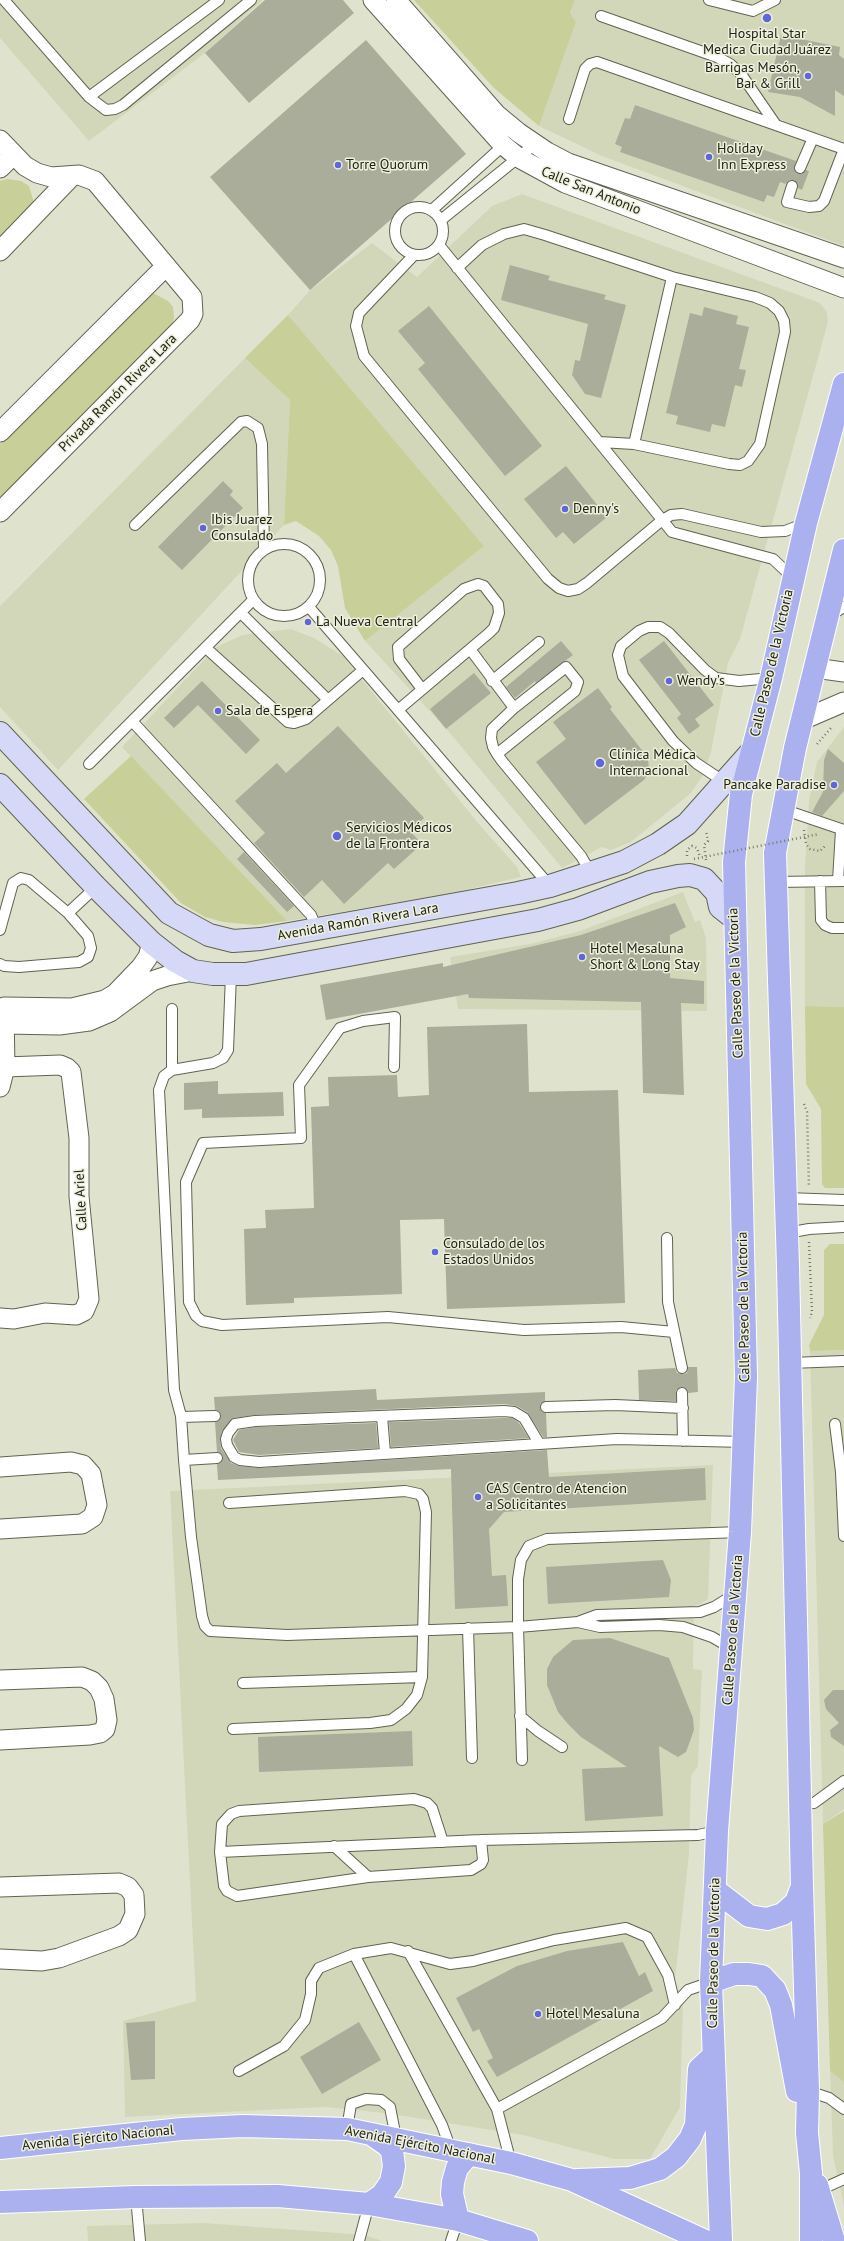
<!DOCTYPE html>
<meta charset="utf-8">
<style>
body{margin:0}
canvas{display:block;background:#dfe3cd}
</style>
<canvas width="844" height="2241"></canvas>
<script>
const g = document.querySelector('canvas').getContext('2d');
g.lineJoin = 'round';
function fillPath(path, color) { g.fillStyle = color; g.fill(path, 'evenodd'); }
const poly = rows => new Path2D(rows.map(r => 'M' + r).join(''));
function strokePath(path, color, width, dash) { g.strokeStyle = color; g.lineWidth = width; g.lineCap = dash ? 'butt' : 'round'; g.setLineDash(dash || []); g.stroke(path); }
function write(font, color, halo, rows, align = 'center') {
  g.font = font + ' "PT Sans",sans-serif'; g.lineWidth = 3; g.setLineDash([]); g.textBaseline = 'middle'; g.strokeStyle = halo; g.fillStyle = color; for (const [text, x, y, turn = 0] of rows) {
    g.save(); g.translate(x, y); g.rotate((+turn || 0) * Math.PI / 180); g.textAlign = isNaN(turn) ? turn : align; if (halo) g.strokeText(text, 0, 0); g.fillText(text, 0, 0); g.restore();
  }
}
const built = poly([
 [0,0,263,0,205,53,89,141,0,38],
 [575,0,844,0,844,246,602,156,539,126,576,22,570,13],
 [522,194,820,303,827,312,828,322,740,639,728,663,711,752,703,775,691,793,631,842,611,850,602,847,562,868,449,732,365,641,484,546,288,315,310,290,372,243,417,277,492,206],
 [245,358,290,400,284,525,58,770,0,707,0,606],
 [291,629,314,638,343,656,478,823,517,867,521,877,448,894,287,921,122,747,215,648,242,635],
 [844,727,844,1007,805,1006,805,868,809,800,817,762],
 [683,892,695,922,700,920,706,938,707,1011,458,1009,450,957,530,944,580,931],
 [844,1350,844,1809,823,1824,810,1351],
 [713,1465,708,1599,701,1604,694,1606,693,1669,702,1670,698,1766,691,1776,689,1854,674,1988,683,2006,680,2107,650,2159,614,2159,523,2135,384,2113,325,2107,125,2117,123,2021,196,2001,170,1491],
 [830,2071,844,2082,844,2206,833,2156],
 [204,2223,365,2235,382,2241,88,2241,87,2226]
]);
const green = poly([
 [414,0,575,0,570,13,576,22,539,126,494,88],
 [7,179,21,181,29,186,34,203,0,238,0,181],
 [153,293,168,301,173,307,174,318,169,332,0,500,0,444,143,297],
 [288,315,484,546,365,641,345,608,338,566,331,550,319,536,296,521,284,525,290,400,245,358],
 [131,756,287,921,255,925,223,922,205,917,181,903,84,799],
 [805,1006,844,1007,844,1188,825,1188,822,1184,821,1109,806,1084],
 [830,1244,844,1244,844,1350,810,1351,809,1345,824,1315,824,1250],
 [844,1811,844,2082,830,2071,823,1824]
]);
const building = poly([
 [265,0,343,0,354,13,249,103,205,53],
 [781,35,840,47,839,55,844,59,844,96,835,90,835,116,800,97,768,92],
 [366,40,466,154,310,290,210,177],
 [635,105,796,161,794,168,797,174,801,174,806,170,809,171,802,190,798,188,798,184,794,180,790,180,786,184,780,182,774,197,767,195,764,202,620,152,622,147,615,144,625,118,630,119],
 [510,265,550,276,548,280,606,295,604,299,626,305,601,398,585,394,572,375,575,360,580,361,588,324,501,300],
 [429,306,542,446,505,476,418,369,425,363,398,331],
 [704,307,738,316,736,324,749,327,739,369,746,370,742,387,735,385,725,427,712,424,710,432,676,424,678,416,666,413,690,313,702,316],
 [566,466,607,517,574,544,563,532,556,538,524,499],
 [223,481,233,491,230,495,243,508,182,570,158,547],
 [561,641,573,655,536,683,535,681,515,698,506,687],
 [664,641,714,705,695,719,700,726,689,734,677,718,681,714,639,660],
 [474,673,491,693,446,729,430,709],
 [202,681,260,740,246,754,198,705,174,728,164,718],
 [598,688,612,707,610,709,648,758,649,771,644,780,585,825,536,762,566,739,553,722],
 [338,726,424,818,410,831,422,844,394,869,388,863,344,904,322,880,304,897,254,843,265,833,235,801,277,763,286,773],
 [828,749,844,763,844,791,822,816,812,812,823,792,824,760],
 [244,852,294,906,287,912,237,859],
 [675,903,686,927,670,935,670,978,704,981,704,1004,681,1003,684,1095,643,1093,641,1002,469,998,468,994,326,1020,320,985,443,963,443,967,581,935],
 [527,1024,529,1092,618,1090,625,1303,447,1309,444,1219,400,1220,402,1294,294,1298,294,1303,246,1305,244,1229,266,1228,265,1210,314,1208,311,1107,329,1106,328,1077,397,1075,398,1097,429,1095,427,1027],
 [218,1081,218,1094,283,1092,284,1116,202,1118,202,1109,184,1110,184,1083],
 [688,1367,697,1367,698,1392,688,1393,685,1388,681,1387,676,1390,676,1401,639,1400,638,1370,675,1368,677,1373,683,1374,687,1373],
 [376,1389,377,1400,545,1392,545,1401,541,1404,540,1408,546,1413,547,1437,543,1437,527,1412,517,1406,504,1404,255,1415,234,1418,222,1431,220,1440,221,1448,231,1463,239,1466,259,1468,547,1450,549,1477,705,1468,706,1500,504,1512,489,1529,492,1576,506,1575,508,1606,455,1609,451,1469,218,1480,217,1464,221,1463,223,1458,222,1454,217,1452,215,1422,220,1419,221,1415,218,1411,215,1410,214,1397],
 [504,1418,512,1418,519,1423,529,1438,391,1447,389,1422],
 [376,1423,378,1448,259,1455,239,1452,233,1440,239,1430,256,1427],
 [663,1560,671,1580,669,1597,548,1604,546,1567],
 [610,1638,669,1658,693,1718,694,1730,686,1752,678,1757,659,1746,663,1816,585,1821,582,1769,627,1767,581,1737,568,1724,558,1712,547,1685,547,1669,553,1657,573,1640],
 [833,1690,844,1690,844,1746,831,1737,830,1730,839,1723,826,1709,824,1700],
 [412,1731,413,1766,259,1772,258,1737],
 [623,1942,639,1976,645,1972,653,1991,497,2077,487,2061,493,2058,479,2029,473,2032,456,1998,517,1966,567,1951],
 [155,2021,155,2079,131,2080,126,2023],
 [359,2022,381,2060,322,2094,300,2057]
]);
const path = poly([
 [817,744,831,728],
 [804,830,806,844,810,849,820,851,826,845],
 [687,856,687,850,692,846,697,848,700,857],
 [706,860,704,845,708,841,706,831],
 [804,1104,807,1112,809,1187],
 [809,1242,812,1312,810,1318]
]);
const lane = poly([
 [4,0,89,97,106,110,115,109,123,105,251,0],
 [709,0,753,11,775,0],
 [601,16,717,57,730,64,741,74,776,125],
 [89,97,219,0],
 [569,119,585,69,590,64,597,62,844,149,824,201,819,206,809,207,787,202,792,186],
 [800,168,813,138],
 '395 231a24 24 0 1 1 48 0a24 24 0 1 1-48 0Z',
 [432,210,506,143],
 [441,220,535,144],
 [439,245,672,532,773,559,792,577],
 [414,255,359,313,356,326,364,356,548,579,559,588,568,591,578,589,587,583,661,521,671,515,682,514,761,532,785,531,806,523],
 [457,268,482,245,504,234,524,229,545,235,672,277,755,297,770,303,779,311,784,321,785,332,760,444,748,461,740,465,729,464,634,444,600,442],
 [634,444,672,277],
 [135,525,241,422,247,421,258,428,262,444,264,550],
 '248 580a36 36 0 1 1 72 0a36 36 0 1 1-72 0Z',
 [309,607,550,886],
 [241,613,328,700],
 [829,616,844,607],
 [206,648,288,722,294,723,306,719,363,670],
 [470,649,514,708],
 [492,681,539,642],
 [398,710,489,633,494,628,499,613,498,604,484,586,478,584,464,589,398,647,399,659,422,689],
 [132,721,311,915,317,929],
 [497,754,575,691,578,682,566,667,514,708,492,729,491,738,493,747,497,754,502,761,581,856,591,873],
 [89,764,253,600],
 [726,783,696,763,673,741,623,676,618,655,621,646,639,631,648,627,660,627,669,633,705,670,716,678,739,681,771,678],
 [782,809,844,830],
 [820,881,821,920,825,925,832,928,844,928],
 [838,881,841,830],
 [776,882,844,881],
 [68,913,96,887],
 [0,930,13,883,21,878,29,880,68,913,88,936,91,948,88,957,79,962,19,967,4,966,0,964],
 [394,1067,395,1017,363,1021,340,1028,299,1085,301,1138,203,1143,186,1182,189,1302,196,1316,202,1321,222,1325,388,1317,524,1330,621,1327,674,1332],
 [172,1070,172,1009],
 [786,1198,844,1200],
 [787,1233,809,1229,844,1227],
 [667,1238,668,1302,682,1368],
 [790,1363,844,1361],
 [682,1393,683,1441],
 [546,1407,615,1405,683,1408],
 [382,1416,385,1453],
 [181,1417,215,1416],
 [835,1424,841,1472,844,1536],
 [539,1443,524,1418,514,1412,504,1411,255,1421,235,1424,228,1433,226,1439,227,1445,234,1457,240,1460,259,1462,617,1439,745,1442],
 [217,1458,184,1460,181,1416,174,1390,159,1090,164,1076,172,1070,213,1063,223,1058,228,1050,231,975],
 [184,1460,191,1537,202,1616,205,1626,210,1631,287,1635,518,1627,578,1622,597,1615,700,1612,714,1607,735,1594],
 [229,1503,405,1491,419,1494,423,1499,426,1512,422,1677,417,1695,406,1709,391,1720,370,1723,233,1729],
 [578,1622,600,1627,659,1625,683,1627,712,1637,731,1648],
 [468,1628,472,1758],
 [243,1683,422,1677],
 [520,1716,538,1731,562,1747],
 [522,1760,518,1627,518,1579,521,1560,529,1546,547,1539,740,1532],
 [801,1804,814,1803,844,1781],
 [443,1842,432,1808,427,1803,414,1799,239,1811,231,1814,222,1824,220,1852,224,1886,227,1891,237,1896,368,1877,471,1870,481,1864,483,1860,481,1840],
 [334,1846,368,1877],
 [220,1852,481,1840,698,1835,717,1831],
 [408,1951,497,2109,662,2018,688,1990,711,1982],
 [239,2071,284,2046,305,2020,311,1994,311,1981,319,1968,354,1954],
 [808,2091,829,2098,844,2109],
 [497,2109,511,2163],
 [347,2129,351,2104,366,2099,381,2100,390,2107,396,2138],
 [451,2150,442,2125,354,1954,391,1948,450,1964,473,1961,554,1940,626,1928,647,1937,668,1975,675,2005],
 [820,2190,844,2179],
 [136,2197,140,2241],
 [359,2241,369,2204],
 [451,2241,458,2220]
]);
const street = poly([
 [373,0,503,145,519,158,565,183,844,288],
 [396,0,496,114,519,133,547,152,568,163,844,258],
 [0,140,25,166,37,173,51,177,79,175,95,181,192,297,193,314,190,320,0,512],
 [0,168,13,155],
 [0,251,72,176],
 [0,432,166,266],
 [815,668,844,672],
 [802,720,844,702],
 [0,1009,4,1007,72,1008,105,1000,115,994,141,967,148,957,152,943],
 [0,1022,5,1024,59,1025,89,1021,110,1012,152,981,167,976,193,971],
 [0,1087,5,1067,4,1011],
 [0,1318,14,1319,45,1313,76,1315,84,1311,89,1299,79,1196,79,1138,71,1072,67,1068,60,1065,5,1067],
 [0,1467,71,1462,83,1465,91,1474,97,1505,93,1517,82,1524,0,1529],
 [0,1680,82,1677,92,1681,99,1688,104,1699,107,1720,105,1729,100,1733,90,1735,0,1740],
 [0,1887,119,1883,128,1887,134,1895,135,1914,128,1930,119,1936,59,1958,42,1961,0,1959]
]);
const secondary = poly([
 [0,733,169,913,209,935,233,941,261,939,518,893,550,886,624,862,658,844,687,824,751,752],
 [0,785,96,887,152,943,175,961,193,971,213,974,246,974,538,920,578,909,650,882,678,876,690,875,704,879,717,893,720,907,734,918]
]);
const primary = poly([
 [715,1890,749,1916,767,1919,783,1914,796,1902,802,1886],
 [711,1982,734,1974,749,1974,762,1976,775,1990,781,2005,797,2091],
 [0,2148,182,2129,243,2126,347,2129,511,2163,572,2180,705,2241],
 [578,2180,630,2178,660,2169,676,2157,690,2139,696,2125,699,2069,713,2056],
 [817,2185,834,2241],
 [0,2202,136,2197,278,2196,369,2204,458,2220,527,2241],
 [369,2204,382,2195,391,2182,394,2166,392,2151,387,2145,371,2134],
 [458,2220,452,2194,453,2182,457,2168,469,2154],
 [721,2241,711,1982,717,1831,740,1532,746,1377,734,862,741,794,771,678,806,523,844,384],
 [811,2241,811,2173,807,2133,808,2091,802,1886,788,1266,775,853,795,748,844,550]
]);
const pathBridge = poly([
 [694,859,819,834]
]);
const markers = [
 [767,18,5,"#6065de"],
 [808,76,4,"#6065de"],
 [709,157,4,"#6065de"],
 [338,165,4,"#6065de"],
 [565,509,4,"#6065de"],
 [203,528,4,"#6065de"],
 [308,622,4,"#6065de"],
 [669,681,4,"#6065de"],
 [218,711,4,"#6065de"],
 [600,763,5,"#6065de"],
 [834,785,4,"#6065de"],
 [337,836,5,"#6065de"],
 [582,957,4,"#6065de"],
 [435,1252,4,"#6065de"],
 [478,1497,4,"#6065de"],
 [538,2014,4,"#6065de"]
];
const poiNames = [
 ["Hospital Star",767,34,"center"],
 ["Medica Ciudad Juárez",767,50,"center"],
 ["Barrigas Mesón,",800,68,"right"],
 ["Bar & Grill",800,84,"right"],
 ["Holiday",717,149],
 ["Inn Express",717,165],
 ["Torre Quorum",346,165],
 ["Denny's",573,509],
 ["Ibis Juarez",211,520],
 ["Consulado",211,536],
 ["La Nueva Central",316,622],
 ["Wendy's",677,681],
 ["Sala de Espera",226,711],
 ["Clínica Médica",609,755],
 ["Internacional",609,771],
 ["Pancake Paradise",826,785,"right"],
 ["Servicios Médicos",346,828],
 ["de la Frontera",346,844],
 ["Hotel Mesaluna",590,949],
 ["Short & Long Stay",590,965],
 ["Consulado de los",443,1244],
 ["Estados Unidos",443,1260],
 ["CAS Centro de Atencion",486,1489],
 ["a Solicitantes",486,1505],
 ["Hotel Mesaluna",546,2014]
];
const streetNames = [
 ["Calle San Antonio",591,191,22],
 ["Privada Ramón Rivera Lara",118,393,-45],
 ["Calle Paseo de la Victoria",772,663,-77],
 ["Avenida Ramón Rivera Lara",358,922,-10],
 ["Calle Paseo de la Victoria",736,983,-92],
 ["Calle Ariel",81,1200,-93],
 ["Calle Paseo de la Victoria",744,1307,-91],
 ["Calle Paseo de la Victoria",733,1630,-86],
 ["Calle Paseo de la Victoria",714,1953,-89],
 ["Avenida Ejército Nacional",98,2138,-6],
 ["Avenida Ejército Nacional",420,2145,11]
];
fillPath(built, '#d3d7ba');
fillPath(green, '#c8cf99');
fillPath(building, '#aaad99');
strokePath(lane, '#616350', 12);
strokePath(street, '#616350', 21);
strokePath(secondary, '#616350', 24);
strokePath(primary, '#fff', 24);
strokePath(path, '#777a6b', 2.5, [1, 3]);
strokePath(lane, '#fff', 10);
strokePath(street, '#fff', 19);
strokePath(secondary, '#d5d8f7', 22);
strokePath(primary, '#abb0ef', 22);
strokePath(pathBridge, '#777a6b', 2.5, [1, 3]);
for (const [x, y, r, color] of markers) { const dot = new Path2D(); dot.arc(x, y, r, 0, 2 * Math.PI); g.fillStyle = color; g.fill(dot); strokePath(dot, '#edf0da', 1.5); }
write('14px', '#20221a', '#edf0da', poiNames, 'left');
write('14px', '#20221a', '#edf0da', streetNames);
</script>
